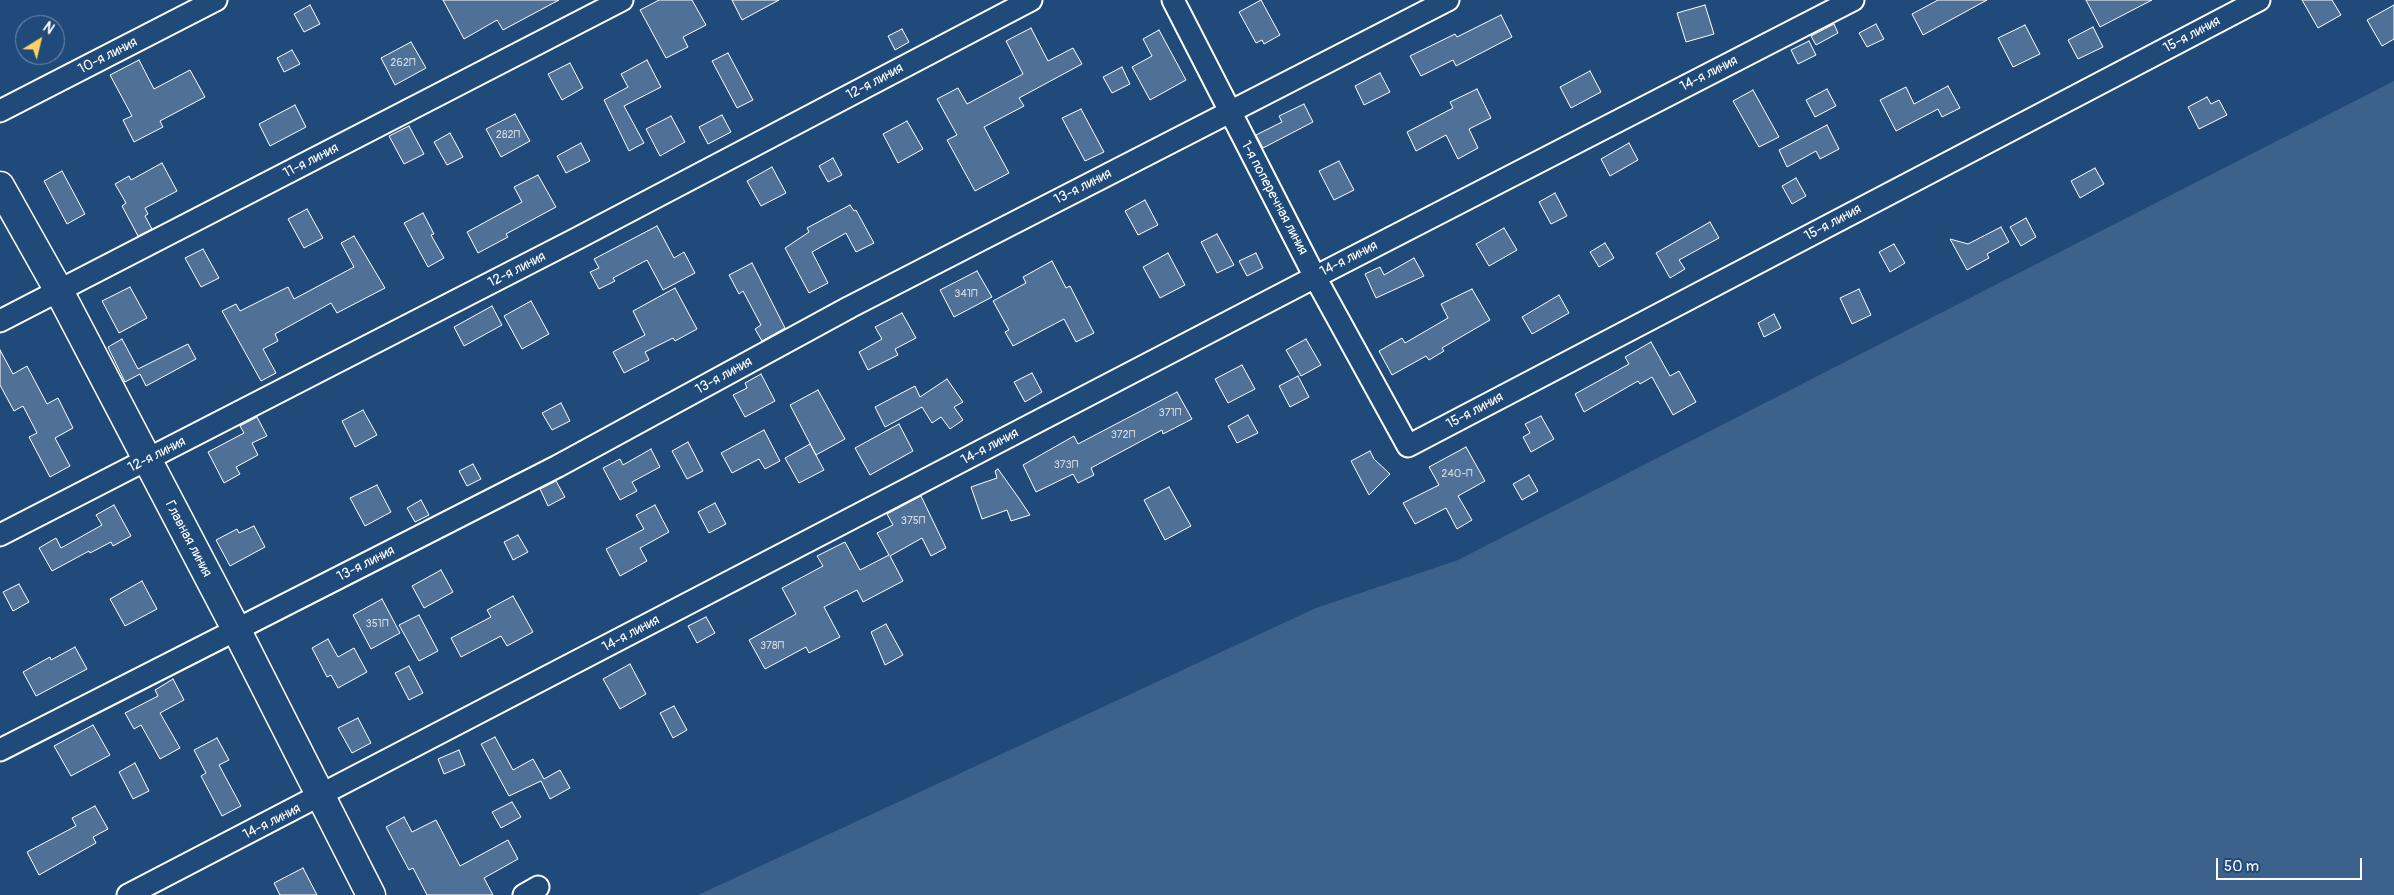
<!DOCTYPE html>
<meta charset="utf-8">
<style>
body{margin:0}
#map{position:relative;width:2394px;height:895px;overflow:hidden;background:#1f4a7a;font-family:Pangolin,sans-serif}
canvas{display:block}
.north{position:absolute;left:15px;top:15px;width:50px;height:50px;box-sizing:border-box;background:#1f4a7a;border:1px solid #7992af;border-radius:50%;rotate:36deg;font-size:14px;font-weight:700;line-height:20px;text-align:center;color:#fff}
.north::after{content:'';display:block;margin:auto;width:18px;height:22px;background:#ffd166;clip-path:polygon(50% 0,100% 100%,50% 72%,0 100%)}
.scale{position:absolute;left:2216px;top:858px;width:146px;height:22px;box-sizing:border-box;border:2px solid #fff;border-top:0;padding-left:6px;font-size:15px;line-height:18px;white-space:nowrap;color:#fff;-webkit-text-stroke:4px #1f4a7a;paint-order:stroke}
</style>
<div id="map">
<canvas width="2394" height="895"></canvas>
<div class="north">N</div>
<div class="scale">50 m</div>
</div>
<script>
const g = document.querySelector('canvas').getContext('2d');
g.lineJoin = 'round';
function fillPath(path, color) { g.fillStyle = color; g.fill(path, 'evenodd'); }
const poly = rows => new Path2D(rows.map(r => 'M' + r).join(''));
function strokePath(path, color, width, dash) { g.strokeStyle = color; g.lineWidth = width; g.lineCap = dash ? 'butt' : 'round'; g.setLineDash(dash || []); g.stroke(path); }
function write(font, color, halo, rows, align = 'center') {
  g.font = font + ' Pangolin,sans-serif'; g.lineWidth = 5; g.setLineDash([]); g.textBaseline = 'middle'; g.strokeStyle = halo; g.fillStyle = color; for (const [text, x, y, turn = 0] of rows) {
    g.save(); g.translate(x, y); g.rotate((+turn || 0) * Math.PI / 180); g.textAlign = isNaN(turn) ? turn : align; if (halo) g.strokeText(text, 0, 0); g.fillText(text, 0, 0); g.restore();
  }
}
const green = poly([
 [2394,81,2394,895,698,895,1316,608,1458,560]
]);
const building = poly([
 [443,0,559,0,503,30,497,20,464,39,443,0],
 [659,0,692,0,706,25,683,37,688,47,666,58,640,10,659,0],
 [732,0,779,0,742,20,732,0],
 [1261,0,1280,35,1264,44,1262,40,1256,43,1239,12,1261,0],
 [1938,0,1987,0,1923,35,1912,14,1938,0],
 [2086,0,2152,0,2100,27,2086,0],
 [2302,0,2332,0,2341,15,2318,28,2302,0],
 [310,5,320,24,304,32,294,14,310,5],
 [1705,5,1714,34,1686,42,1677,13,1705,5],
 [2394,5,2394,39,2382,46,2367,20,2394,5],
 [1501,15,1512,37,1456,66,1453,60,1421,76,1410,56,1455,34,1457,37,1501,15],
 [1834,24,1838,33,1816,45,1811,36,1834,24],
 [1876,24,1884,39,1867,47,1859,33,1876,24],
 [2025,25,2040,54,2013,67,1998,38,2025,25],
 [2093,27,2103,47,2078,59,2068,40,2093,27],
 [1031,28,1048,61,1073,48,1082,64,1019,98,1024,106,984,127,1009,173,975,191,947,140,957,135,937,99,958,88,967,104,1023,74,1006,41,1031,28],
 [902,29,909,42,895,50,888,36,902,29],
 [1159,30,1186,80,1150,100,1132,67,1152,56,1143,39,1159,30],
 [1809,41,1816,55,1798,64,1791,50,1809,41],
 [411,42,426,68,395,85,381,58,411,42],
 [292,50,300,64,284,72,277,58,292,50],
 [728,53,753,100,737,108,712,61,728,53],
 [139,60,154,89,190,70,205,97,160,121,163,127,134,142,123,120,132,116,110,75,139,60],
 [647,60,661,87,624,106,644,143,629,151,604,100,628,87,621,74,647,60],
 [570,63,583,88,562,100,548,74,570,63],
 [1122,67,1130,84,1112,93,1103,77,1122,67],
 [1590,71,1601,92,1571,108,1560,87,1590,71],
 [1380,73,1390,92,1364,105,1355,86,1380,73],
 [1948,86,1960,108,1942,117,1938,109,1896,131,1880,100,1906,87,1914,104,1948,86],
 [1477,89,1491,118,1469,129,1478,148,1458,159,1446,135,1416,151,1407,132,1453,108,1450,102,1477,89],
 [1827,89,1836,106,1815,117,1806,100,1827,89],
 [1753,90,1779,137,1759,147,1733,101,1753,90],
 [2207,97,2211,104,2219,100,2227,115,2199,129,2188,107,2207,97],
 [1304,104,1313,122,1263,148,1256,135,1282,122,1279,116,1304,104],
 [295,105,306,127,270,146,259,124,295,105],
 [1081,109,1104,152,1085,161,1062,118,1081,109],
 [515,114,530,141,501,157,486,129,515,114],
 [722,115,731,132,708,144,699,127,722,115],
 [671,116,685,142,660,156,646,129,671,116],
 [907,121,923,149,898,163,883,134,907,121],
 [1827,125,1839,149,1820,159,1816,151,1787,167,1779,150,1827,125],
 [409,126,424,154,404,164,389,136,409,126],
 [450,133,463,157,447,165,434,142,450,133],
 [581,143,590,161,566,173,557,156,581,143],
 [1629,143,1638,160,1610,176,1601,159,1629,143],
 [833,158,842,175,828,182,819,166,833,158],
 [1339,161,1354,190,1334,200,1319,171,1339,161],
 [162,163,177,191,145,208,148,214,145,216,152,229,138,236,122,206,126,203,115,184,129,176,131,180,162,163],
 [772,167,786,193,761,206,747,181,772,167],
 [2095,168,2104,184,2080,198,2071,181,2095,168],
 [62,171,85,214,67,224,44,181,62,171],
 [538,175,556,207,506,234,508,237,478,253,467,232,522,202,514,187,538,175],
 [1796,178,1806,196,1792,204,1782,186,1796,178],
 [1555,193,1567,216,1551,224,1539,202,1555,193],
 [1145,200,1158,225,1138,235,1125,211,1145,200],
 [850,205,854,211,856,210,874,243,856,252,846,233,812,252,828,283,809,293,785,248,809,232,807,228,850,205],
 [307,209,323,238,304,248,288,219,307,209],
 [423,213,434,234,431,235,444,258,428,267,404,223,423,213],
 [2026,218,2036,237,2021,246,2010,227,2026,218],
 [1710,222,1719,238,1679,260,1685,269,1670,278,1656,253,1710,222],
 [657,226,674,258,684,252,695,273,663,290,647,260,613,278,615,281,599,289,590,272,599,268,594,259,657,226],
 [2001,227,2009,242,1987,254,1989,258,1967,270,1950,239,1968,244,2001,227],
 [1504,228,1517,250,1489,266,1476,244,1504,228],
 [1217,234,1234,265,1217,273,1201,242,1217,234],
 [354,236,385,288,337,313,331,303,275,334,278,341,263,349,276,373,261,381,222,311,236,304,240,311,288,287,294,299,354,267,341,243,354,236],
 [1605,243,1614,258,1599,267,1590,252,1605,243],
 [1894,244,1905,263,1890,272,1879,252,1894,244],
 [203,249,219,278,201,287,185,258,203,249],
 [1168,253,1185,285,1160,298,1143,267,1168,253],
 [1256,253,1263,268,1247,276,1239,261,1256,253],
 [1414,258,1424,276,1376,298,1365,274,1380,267,1384,275,1414,258],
 [1052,261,1066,288,1070,286,1094,333,1076,342,1064,319,1013,346,1005,332,1009,330,993,301,1026,283,1023,277,1052,261],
 [752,263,785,328,762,341,755,329,761,325,743,291,739,294,729,275,752,263],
 [977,271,992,297,954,317,940,290,977,271],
 [130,287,147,318,119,333,102,301,130,287],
 [675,288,697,329,675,341,673,338,645,352,649,360,624,373,613,352,645,335,633,311,675,288],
 [1472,289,1490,320,1442,348,1444,351,1429,360,1426,356,1392,375,1379,351,1402,338,1405,343,1448,318,1441,304,1472,289],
 [1859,289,1871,315,1852,324,1840,298,1859,289],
 [1559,295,1569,313,1532,334,1522,317,1559,295],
 [531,301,549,334,522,349,504,316,531,301],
 [492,306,502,325,464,346,454,327,492,306],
 [902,313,916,338,895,349,898,355,868,370,859,352,882,339,875,327,902,313],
 [1774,314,1781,328,1764,337,1758,323,1774,314],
 [122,339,138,369,188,344,196,359,146,386,140,374,125,382,108,347,122,339],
 [1306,339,1321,365,1301,376,1286,350,1306,339],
 [1651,342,1670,376,1679,371,1696,402,1673,415,1652,377,1640,384,1638,381,1584,412,1575,394,1629,364,1625,357,1651,342],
 [0,350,13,374,27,366,47,404,58,398,73,428,55,438,70,466,50,477,29,437,37,433,23,406,14,411,0,385,0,350],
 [1242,365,1255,389,1228,403,1215,379,1242,365],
 [1032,373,1042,392,1025,402,1014,382,1032,373],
 [761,374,775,401,745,417,733,395,747,388,745,383,761,374],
 [1298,376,1309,397,1290,407,1279,386,1298,376],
 [947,379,963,402,954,407,963,420,950,429,941,417,932,423,922,407,885,427,875,407,915,386,920,397,947,379],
 [818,390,845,439,816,455,790,405,818,390],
 [1177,392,1192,419,1163,434,1162,430,1091,468,1094,475,1078,483,1073,474,1036,492,1023,465,1074,436,1078,444,1177,392],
 [561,403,570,421,552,430,542,413,561,403],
 [363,410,377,435,355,447,342,421,363,410],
 [1248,415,1258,433,1237,443,1228,426,1248,415],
 [1541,416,1554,439,1531,452,1523,437,1530,433,1525,424,1541,416],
 [257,417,267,436,252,443,258,455,236,467,240,474,224,483,208,452,244,433,240,426,257,417],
 [899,424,913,451,870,475,855,448,899,424],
 [764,430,780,461,765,469,759,459,732,473,721,453,764,430],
 [688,442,703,471,687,479,672,451,688,442],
 [810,444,824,470,799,483,785,458,810,444],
 [1466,447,1485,481,1458,496,1472,520,1457,529,1446,508,1415,524,1403,503,1439,485,1429,467,1466,447],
 [651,449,660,467,632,482,637,491,620,500,603,468,620,459,623,465,651,449],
 [1370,451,1374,459,1390,474,1369,495,1351,461,1370,451],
 [473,464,481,479,467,486,459,471,473,464],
 [998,469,1018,497,1030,515,1011,521,1007,510,982,519,971,487,997,478,995,471,998,469],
 [1529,475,1538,491,1522,500,1513,484,1529,475],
 [556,481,565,497,548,506,540,489,556,481],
 [377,485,391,512,365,526,350,498,377,485],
 [1169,487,1191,526,1165,540,1144,500,1169,487],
 [921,496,946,548,931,556,922,538,890,556,903,581,863,602,857,590,824,607,840,637,809,653,806,647,765,669,749,640,796,614,782,588,823,566,817,556,845,542,860,570,889,555,877,533,893,525,887,514,921,496],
 [421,500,429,515,415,522,407,508,421,500],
 [715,503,726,524,709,533,698,512,715,503],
 [114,505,131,536,113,546,111,542,90,553,89,551,52,571,39,548,56,538,61,548,102,525,96,515,114,505],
 [655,505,669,532,640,548,647,561,620,576,606,549,644,529,636,515,655,505],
 [254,526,265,547,230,566,216,540,237,529,239,533,254,526],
 [518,535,528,552,513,560,504,542,518,535],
 [441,570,453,592,424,608,412,586,441,570],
 [142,581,157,609,125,626,110,599,142,581],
 [19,584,29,602,13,611,3,592,19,584],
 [513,596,533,632,507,646,501,636,461,657,451,638,491,617,487,610,513,596],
 [382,599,400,633,371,649,353,615,382,599],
 [419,615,438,651,419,661,399,625,419,615],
 [706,617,715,633,697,643,688,626,706,617],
 [886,624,903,655,885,665,871,632,886,624],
 [328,639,338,657,354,648,367,672,338,688,331,675,327,677,312,648,328,639],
 [75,647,87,669,36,696,23,672,50,657,51,660,75,647],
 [630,664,646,694,620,709,603,679,630,664],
 [409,666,423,693,409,700,395,673,409,666],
 [173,679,184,700,160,713,180,748,160,759,141,725,134,729,125,713,158,696,155,690,173,679],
 [674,706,687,730,673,738,660,713,674,706],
 [358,718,371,743,352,753,338,728,358,718],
 [93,725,110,755,71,776,54,746,93,725],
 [495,737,513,770,533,759,544,779,560,770,570,788,550,799,541,781,509,796,481,744,495,737],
 [217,738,229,760,219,765,241,806,222,816,201,776,206,773,194,750,217,738],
 [459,750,465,765,444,774,438,759,459,750],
 [135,763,149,791,133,799,119,772,135,763],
 [512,802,521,817,501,828,492,812,512,802],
 [95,806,108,829,93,837,96,843,39,875,27,852,76,826,72,818,95,806],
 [404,817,412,832,436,820,460,866,508,840,518,859,484,878,493,895,427,895,413,868,409,870,386,827,404,817],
 [303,868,317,895,280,895,274,883,303,868]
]);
const street = poly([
 [1173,0,1315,277,1408,446,2259,0],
 [0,111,216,0],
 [0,321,622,0],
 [0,535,578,238,1031,0],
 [0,750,558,466,850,307,1448,0],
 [128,895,1315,277,1853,0],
 [524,895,538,887]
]);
const secondary = poly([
 [0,186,59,291,236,629,371,895]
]);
const numberNames = [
 ["262П",403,63],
 ["282П",508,135],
 ["341П",966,294],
 ["371П",1170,413],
 ["372П",1123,435],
 ["373П",1066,465],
 ["240-П",1457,474],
 ["375П",913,521],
 ["351П",377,624],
 ["378П",772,646]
];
const streetNames = [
 ["15-я линия",2192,35,-28],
 ["10-я линия",108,56,-27],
 ["14-я линия",1709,74,-27],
 ["12-я линия",875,82,-28],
 ["11-я линия",311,161,-27],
 ["13-я линия",1083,187,-27],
 ["1-я поперечная линия",1274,198,62],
 ["15-я линия",1833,223,-28],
 ["14-я линия",1349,259,-27],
 ["12-я линия",517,270,-27],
 ["13-я линия",724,376,-29],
 ["15-я линия",1475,411,-28],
 ["14-я линия",990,447,-28],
 ["12-я линия",157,455,-27],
 ["Главная линия",188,539,62],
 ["13-я линия",366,564,-27],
 ["14-я линия",631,634,-28],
 ["14-я линия",272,822,-27]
];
fillPath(green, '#3c618b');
fillPath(building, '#507197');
strokePath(building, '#fff', 1);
strokePath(street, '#fff', 25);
strokePath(secondary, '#fff', 31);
strokePath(street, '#1f4a7a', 21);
strokePath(secondary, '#1f4a7a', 28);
write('11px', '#d3dce5', null, numberNames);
write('14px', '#fff', '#1f4a7a', streetNames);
</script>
